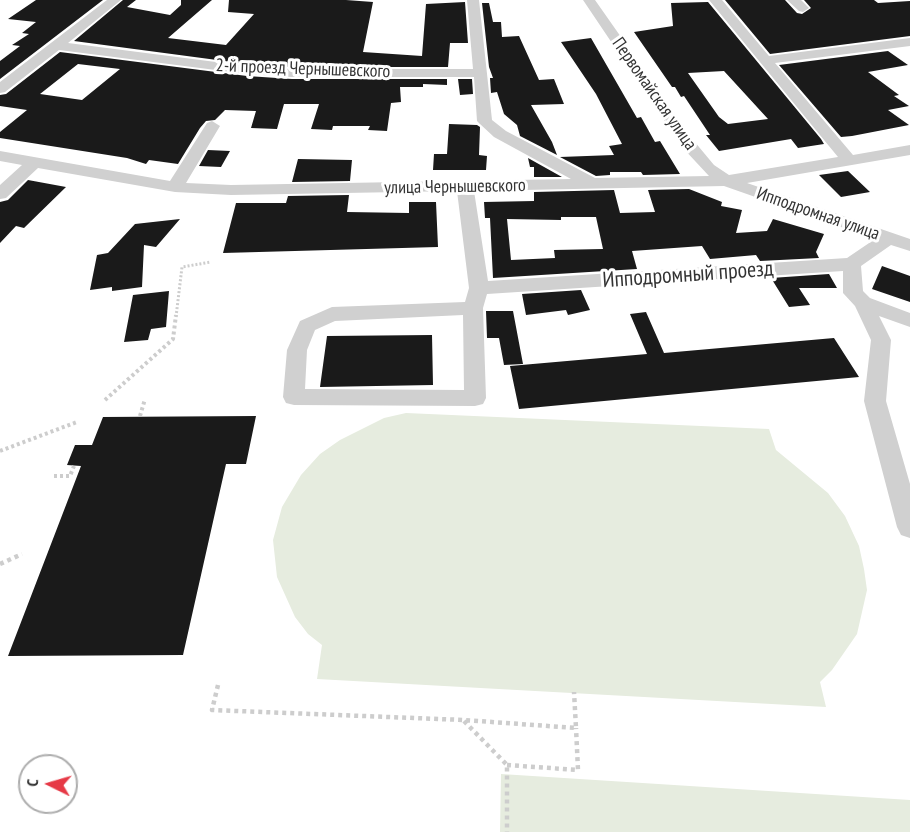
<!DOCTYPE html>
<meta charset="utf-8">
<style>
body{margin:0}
#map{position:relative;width:910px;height:832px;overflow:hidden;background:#fff;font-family:"PT Sans Narrow",sans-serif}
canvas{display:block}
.north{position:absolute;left:18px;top:754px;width:60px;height:60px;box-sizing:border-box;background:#fff;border:2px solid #adadad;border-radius:50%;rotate:275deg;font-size:16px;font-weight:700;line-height:24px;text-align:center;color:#333}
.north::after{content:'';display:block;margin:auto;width:21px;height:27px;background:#e63946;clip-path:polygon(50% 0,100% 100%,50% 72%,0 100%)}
</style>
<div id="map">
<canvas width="910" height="832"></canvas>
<div class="north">С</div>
</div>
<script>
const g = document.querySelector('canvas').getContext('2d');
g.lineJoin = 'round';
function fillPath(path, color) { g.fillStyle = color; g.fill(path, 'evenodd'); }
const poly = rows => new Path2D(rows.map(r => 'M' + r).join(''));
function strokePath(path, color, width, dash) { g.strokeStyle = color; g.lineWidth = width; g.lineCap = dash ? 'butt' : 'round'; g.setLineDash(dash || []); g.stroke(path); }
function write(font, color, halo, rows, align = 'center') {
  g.font = font + ' "PT Sans Narrow",sans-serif'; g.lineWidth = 6; g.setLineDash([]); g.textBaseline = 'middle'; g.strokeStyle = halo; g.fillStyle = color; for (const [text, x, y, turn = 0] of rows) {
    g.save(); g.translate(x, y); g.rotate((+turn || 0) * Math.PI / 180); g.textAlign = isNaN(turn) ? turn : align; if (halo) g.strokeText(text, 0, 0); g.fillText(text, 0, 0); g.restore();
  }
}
const green = poly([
 [406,413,769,429,776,450,828,493,845,516,859,546,864,569,867,590,857,634,832,670,820,682,826,707,317,679,322,645,308,634,295,617,277,577,273,540,282,507,301,475,320,454,340,440,384,418],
 [501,774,910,800,910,832,500,832]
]);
const building = poly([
 [36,0,103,0,0,79,0,61,20,46,12,45,29,34,22,33,36,22,8,19],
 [123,0,136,0,127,7,170,15,181,5,181,0,212,0,168,38,226,45,254,14,228,12,229,0,346,0,373,2,363,52,422,56,426,4,465,2,468,43,450,43,448,67,292,67,247,64,74,41],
 [725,0,785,0,797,13,802,14,811,8,804,0,874,0,878,3,910,1,910,36,770,54],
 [708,2,821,139,824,144,798,148,791,139,719,151,706,135,710,135,684,96,681,97,675,87,672,87,634,32,673,26,671,3],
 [724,71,768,119,728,124,719,117,688,73],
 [482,3,489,3,493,22,501,22,502,37,519,36,539,80,554,79,564,104,531,105,552,142,557,155,520,136,517,125,504,114,497,92,491,93,490,78,493,78,489,67],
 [591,38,637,118,641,117,655,142,660,141,680,174,643,175,641,172,610,172,610,175,596,176,560,157,614,155,609,146,622,144,596,94,561,42],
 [888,51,908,65,868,72,899,95,894,96,909,106,888,110,909,125,852,136,841,137,779,65],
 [60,52,247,76,292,79,447,79,447,85,423,84,423,87,400,87,401,102,391,103,387,131,368,130,370,126,333,126,332,130,311,129,319,104,284,104,277,129,251,128,256,111,225,110,215,120,206,121,200,128,178,164,149,160,146,164,127,158,0,138,0,132,27,110,0,106,0,95,6,94],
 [78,64,120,69,82,100,40,94],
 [458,79,472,79,473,94,460,95],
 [449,124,477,125,480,127,479,155,487,156,486,170,433,170,434,154,447,154],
 [208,150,230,151,221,167,199,166],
 [528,158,562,177,534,177,534,167,530,167],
 [298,159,352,160,350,181,292,182],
 [848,171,870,192,841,197,819,175],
 [28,180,66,187,24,228,16,226,0,243,0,202,8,200],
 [689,189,722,202,721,206,742,210,736,233,767,231,773,219,824,234,816,252,819,258,760,261,756,255,710,259,702,246,632,251,637,269,493,278,490,218,485,218,484,202,534,201,534,192,614,190,620,213,655,212,648,190],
 [561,217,596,217,603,249,554,250,555,258,511,260,507,219,561,220],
 [349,195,347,212,409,213,409,202,436,202,438,247,223,253,236,203,286,203,288,196],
 [180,219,156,247,144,245,142,287,112,291,112,287,90,290,97,255,108,253,135,224],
 [882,266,910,276,910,302,872,289],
 [829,274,837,288,799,288,810,305,789,307,771,278],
 [581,290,590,310,568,315,566,310,526,315,522,294],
 [169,291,166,327,151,329,148,340,124,342,133,295],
 [486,311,513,311,523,364,504,365,499,338,487,338],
 [646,312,664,353,834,338,859,377,519,409,510,366,647,354,630,314],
 [432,335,433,385,320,387,327,336],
 [256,416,246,464,226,464,183,655,8,656,81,466,67,465,75,445,92,445,103,417]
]);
const pathFar2 = poly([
 [176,317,182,267,211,262]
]);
const pathFar1 = poly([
 [105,400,173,339,176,315],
 [140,416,145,399],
 [0,451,77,422],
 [54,476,70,476,74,466]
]);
const path = poly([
 [0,564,22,554],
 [218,685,212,710,464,720,576,728,574,692],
 [464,721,507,765,507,832],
 [507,765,578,770,576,728]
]);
const minor = poly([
 [107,0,121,0,68,43,247,66,292,69,473,69,467,0,479,0,492,120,506,131,595,178,709,176,682,147,583,0,595,0,694,141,714,165,729,175,838,157,709,0,722,0,769,56,910,38,910,46,775,63,853,155,910,145,910,155,747,183,910,239,910,251,891,245,861,266,863,291,870,298,910,313,910,327,879,316,891,340,886,401,910,484,910,538,901,535,897,527,864,401,871,340,855,306,843,293,843,271,487,294,483,308,486,398,483,404,475,406,294,405,286,403,283,397,287,350,300,321,332,307,465,302,469,288,457,191,231,195,175,192,38,168,6,198,0,199,0,185,22,165,0,161,0,151,170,181,207,123,212,121,220,126,186,183,231,185,571,179,494,137,480,124,477,121,474,77,292,77,247,74,59,50,5,92,0,93,0,82,107,0],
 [724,186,875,239,847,258,488,281,474,191,724,186],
 [463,315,464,390,305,389,307,350,315,330,335,321,463,315],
 [787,0,801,0,809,8,803,12,799,11,787,0]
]);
const farStreetnames = [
 ["2-й проезд Чернышевского",303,69,2],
 ["Первомайская улица",654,94,55],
 ["улица Чернышевского",455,187,-1],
 ["Ипподромная улица",818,214,19]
];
const streetNames = [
 ["Ипподромный проезд",688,275,-4]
];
fillPath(green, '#e6ecdf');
fillPath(building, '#1a1a1a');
strokePath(pathFar2, '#cdcdcd', 3, [2, 2]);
strokePath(pathFar1, '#cdcdcd', 4, [3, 3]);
strokePath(path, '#cdcdcd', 4.5, [4, 4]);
fillPath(minor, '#d0d0d0');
write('18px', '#333', '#fff', farStreetnames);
write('22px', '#333', '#fff', streetNames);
</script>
